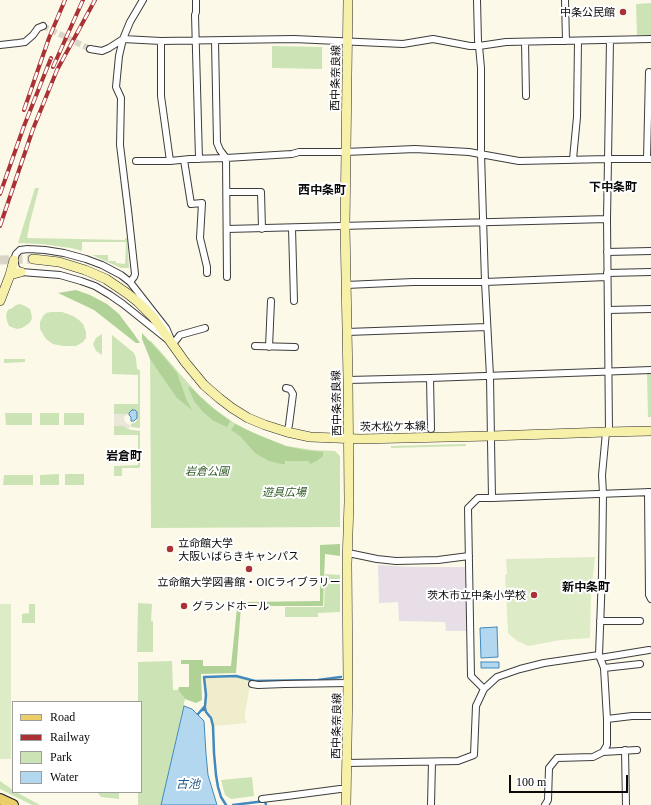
<!DOCTYPE html>
<meta charset="utf-8">
<style>
body{margin:0}
#map{position:relative;width:651px;height:805px;overflow:hidden;background:#fdf9e8;font-family:Georgia,serif}
canvas{display:block}
.legend{position:absolute;left:12px;top:701px;width:130px;height:92px;box-sizing:border-box;background:#fff;border:1px solid #9d9d9d;margin:0;padding:5px 7px;list-style:none;font-size:12px;color:#0a0a0a}
.legend li{display:flex;align-items:center;gap:8px;height:20px}
.legend b{width:20px;border:1px solid #9d9d9d}
.scale{position:absolute;left:509px;top:775px;width:119px;height:18px;box-sizing:border-box;border:2px solid #0a0a0a;border-top:0;padding-left:5px;font-size:12px;line-height:14px;white-space:nowrap;color:#0a0a0a;-webkit-text-stroke:3px #fff;paint-order:stroke}
</style>
<div id="map">
<canvas width="651" height="805"></canvas>
<ul class="legend">
<li><b style="height:5px;background:#ebce6a"></b>Road</li>
<li><b style="height:5px;background:#aa3134"></b>Railway</li>
<li><b style="height:11px;background:#cce3b6"></b>Park</li>
<li><b style="height:11px;background:#b2d7ef"></b>Water</li>
</ul>
<div class="scale">100 m</div>
</div>
<script>
const g = document.querySelector('canvas').getContext('2d');
g.lineJoin = 'round';
function fillPath(path, color) { g.fillStyle = color; g.fill(path, 'evenodd'); }
const poly = rows => new Path2D(rows.map(r => 'M' + r).join(''));
function strokePath(path, color, width, dash) { g.strokeStyle = color; g.lineWidth = width; g.lineCap = dash ? 'butt' : 'round'; g.setLineDash(dash || []); g.stroke(path); }
function write(font, color, halo, rows, align = 'center') {
  g.font = font + ' Georgia,"Noto Sans JP",serif'; g.lineWidth = 4; g.setLineDash([]); g.textBaseline = 'middle'; g.strokeStyle = halo; g.fillStyle = color; for (const [text, x, y, turn = 0] of rows) {
    g.save(); g.translate(x, y); g.rotate((+turn || 0) * Math.PI / 180); g.textAlign = isNaN(turn) ? turn : align; if (halo) g.strokeText(text, 0, 0); g.fillText(text, 0, 0); g.restore();
  }
}
const industrial = poly([
 [378,565,411,567,465,567,467,631,446,631,445,622,399,621,398,602,379,603]
]);
const farmland = poly([
 [235,677,251,681,245,712,245,719,247,723,213,726,212,718,206,709,206,695,205,678]
]);
const green = poly([
 [651,3,651,35,637,35,636,4],
 [272,46,322,47,322,69,272,68],
 [35,188,39,188,30,222,27,238,125,240,125,238,127,238,129,268,121,268,92,255,108,255,108,261,116,261,116,263,125,264,126,242,82,242,82,251,71,248,41,244,18,243],
 [20,304,25,306,30,309,31,312,32,318,31,321,28,324,22,328,17,329,14,328,9,326,7,321,6,316,7,312,9,309,11,309,16,305],
 [51,312,62,312,65,313,73,316,79,320,83,324,86,332,86,338,83,342,76,346,63,346,53,344,46,339,40,329,40,322,43,316,46,313],
 [102,334,102,355,96,351,93,344,96,338],
 [112,335,134,353,136,358,137,369,140,370,140,428,131,427,131,424,136,422,137,418,131,411,128,414,114,414,114,404,138,404,138,375,112,374],
 [150,340,161,352,180,374,200,396,216,410,233,422,247,430,286,446,313,450,335,451,340,456,340,527,151,528],
 [4,359,25,359,25,362,4,363],
 [647,373,651,373,651,417,648,417],
 [5,413,32,413,32,425,6,425],
 [40,413,59,413,59,425,40,425],
 [64,413,84,413,84,425,64,425],
 [114,426,124,426,128,429,132,430,140,431,140,467,139,468,122,468,122,476,114,476,114,466,138,465,138,435,114,435],
 [466,444,466,446,391,448,391,446],
 [59,474,59,485,40,485,40,475],
 [65,474,84,474,84,485,65,485],
 [4,475,33,475,33,485,3,485],
 [325,574,340,575,340,612,318,613,318,617,285,617,285,607,324,607],
 [138,603,152,604,151,621,153,621,153,652,137,652],
 [29,604,35,604,35,623,22,623,22,614,29,613],
 [172,661,173,690,178,690,185,699,161,805,138,805,138,792,141,792,141,702,138,702,138,662],
 [252,777,254,796,231,799,225,795,221,780],
 [0,781,13,790,13,792,16,792,40,805,32,805,0,789],
 [97,792,119,792,119,799,101,797]
]);
const forest = poly([
 [76,290,90,295,107,304,119,314,134,334,140,343,136,343,94,310,58,293],
 [142,333,164,357,177,373,187,401,192,410,177,398,150,359,142,339],
 [188,387,190,387,210,406,230,421,227,427,214,421,203,412,194,401],
 [235,424,260,436,286,446,304,450,323,452,323,456,317,461,310,464,309,461,285,461,285,464,281,464,269,461,255,453,240,436,231,430],
 [340,544,340,556,325,554,323,606,241,606,236,673,201,674,202,700,196,703,185,699,178,690,179,687,189,687,189,664,181,664,181,660,203,660,203,666,231,666,237,608,239,604,245,602,320,601,320,545]
]);
const pitch = poly([
 [595,557,591,594,590,638,561,640,528,646,517,641,508,633,505,575,507,574,506,559],
 [0,604,11,604,11,759,0,759]
]);
const plaza = poly([
 [114,414,128,414,125,416,124,418,125,422,131,426,128,429,124,426,114,426]
]);
const water = poly([
 [132,410,135,410,137,412,137,418,134,421,131,421,131,417,129,415,129,413,132,410],
 [497,627,498,657,481,658,480,628,497,627],
 [481,662,499,662,499,668,481,668,481,662],
 [184,706,192,709,204,721,206,754,208,775,217,805,161,805,184,706]
]);
const stream = poly([
 [203,710,205,708,206,712,211,718,213,726,214,753,216,775,218,787,221,797,226,805],
 [198,714,205,706,206,695,204,677,236,676,255,681,318,680,341,677],
 [233,805,265,801,266,805]
]);
const streetTunnel = poly([
 [43,26,90,49]
]);
const secondaryTunnel = poly([
 [0,260,33,259]
]);
const street = poly([
 [196,0,196,12,195,15,199,159],
 [477,0,478,41,479,46,481,68,481,154,485,282,490,376,491,441,492,498,478,498,468,508,471,676,484,689],
 [565,0,566,41],
 [161,41,161,96,170,161],
 [215,41,217,143,220,150,226,158,292,154,299,152,345,152,415,149,469,152,519,161,608,159,651,159],
 [525,42,526,96],
 [0,45,18,43,25,42,33,35,38,28,43,26],
 [90,49,102,51,109,48,123,39,161,41,294,39,403,44,433,39,470,46,479,46,506,42,651,39],
 [573,159,577,117,578,41],
 [647,159,649,72],
 [184,160,191,204,202,203,200,238,207,267,207,273],
 [136,161,170,161,190,159,226,158,227,277],
 [227,192,261,192,262,229],
 [292,228,294,301],
 [227,229,607,219],
 [28,249,45,250,64,253,86,259,102,265,121,275,130,282,166,328,173,344,123,304,110,295,95,286,81,281,60,275,21,272,16,268,14,260,16,254,20,250,28,249],
 [607,252,651,251],
 [607,273,651,272],
 [130,282,134,277,135,274,128,210,120,145,121,98,116,87,119,56,123,39,130,22,143,0],
 [346,285,413,282,485,282,607,277],
 [608,310,651,309],
 [347,332,487,327],
 [173,344,180,335,205,328],
 [255,346,295,347],
 [269,347,271,301],
 [430,378,431,429],
 [348,380,430,378,651,370],
 [286,388,290,389,293,394,289,425,287,432],
 [609,432,607,219,610,40],
 [648,492,649,595,651,599],
 [492,498,651,492],
 [348,553,353,554,377,559,396,561,438,560,469,556],
 [600,621,640,621],
 [600,658,649,650],
 [604,668,640,664],
 [252,684,258,685,285,684,348,683],
 [607,719,632,716,651,716],
 [625,750,626,805],
 [603,752,637,750],
 [347,763,458,761,474,755,476,706,484,689,497,677,520,669,544,663,599,655,602,574,603,494,602,475,606,432],
 [262,799,287,796,340,789,346,789],
 [431,805,432,762],
 [545,805,548,800,549,768,557,758,593,757,603,752,607,745,607,719,604,668,599,655]
]);
const secondary = poly([
 [33,259,59,262,85,270,106,279,128,294,138,302,153,317,185,362,204,385,219,398,232,408,248,418,265,425,287,432,310,437,360,439,491,436,606,432,651,431],
 [10,275,21,272],
 [0,301,10,275,14,260],
 [346,805,348,683,347,564,349,502,348,380,345,226,348,0]
]);
const primary = poly([
 [0,799,13,805]
]);
const rail = poly([
 [53,67,83,0],
 [24,110,49,38,65,0],
 [0,194,24,126,51,58],
 [0,226,33,129,57,70,95,0]
]);
const markers = [
 [623,12,4,"#aa3134"],
 [170,549,4,"#aa3134"],
 [249,569,4,"#aa3134"],
 [534,595,4,"#aa3134"],
 [184,606,4,"#aa3134"]
];
const poiNames = [
 ["中条公民館",615,12],
 ["立命館大学",178,543,"left"],
 ["大阪いばらきキャンパス",178,556,"left"],
 ["立命館大学図書館・OICライブラリー",249,582,"center"],
 ["茨木市立中条小学校",526,595],
 ["グランドホール",192,606,"left"]
];
const streetNames = [
 ["西中条奈良線",335,78,-89],
 ["西中条奈良線",336,403,-91],
 ["茨木松ケ本線",393,426,-1],
 ["西中条奈良線",336,726,-89]
];
const parkNames = [
 ["岩倉公園",207,471],
 ["遊具広場",284,492]
];
const neighbourhoodNames = [
 ["下中条町",613,186],
 ["西中条町",322,189],
 ["岩倉町",124,455],
 ["新中条町",586,586]
];
const waterNames = [
 ["古池",188,783]
];
fillPath(industrial, '#e7dee8');
fillPath(farmland, '#f0edcc');
fillPath(green, '#cce3b6');
fillPath(forest, '#b0d297');
fillPath(pitch, '#deebc7');
fillPath(plaza, '#eae6da');
fillPath(water, '#b2d7ef');
strokePath(water, '#4189be', 1);
strokePath(stream, '#4189be', 2.5);
strokePath(streetTunnel, '#d9d5c7', 6, [6, 3]);
strokePath(secondaryTunnel, '#d9d5c7', 9, [9, 4.5]);
strokePath(street, '#3d3d3d', 8);
strokePath(secondary, '#2c2c2c', 10);
strokePath(primary, '#1b1b1b', 12);
strokePath(street, '#fff', 6);
strokePath(secondary, '#f7f0a9', 9);
strokePath(primary, '#ebce6a', 10);
strokePath(rail, '#aa3134', 4);
strokePath(rail, '#fff', 2.5, [8]);
for (const [x, y, r, color] of markers) { const dot = new Path2D(); dot.arc(x, y, r, 0, 2 * Math.PI); g.fillStyle = color; g.fill(dot); strokePath(dot, '#fff', 1.5); }
write('11px', '#0a0a0a', '#fff', poiNames, 'right');
write('11px', '#0a0a0a', '#fff', streetNames);
write('italic 11px', '#2c5922', '#fff', parkNames);
write('bold 12px', '#0a0a0a', '#fff', neighbourhoodNames);
write('italic 12px', '#215b8d', '#fff', waterNames);
</script>
